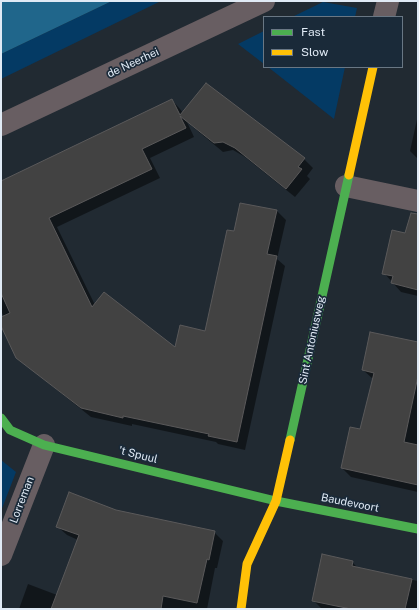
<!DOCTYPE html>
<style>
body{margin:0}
#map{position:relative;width:419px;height:610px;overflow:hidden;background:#212a32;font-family:"Public Sans",sans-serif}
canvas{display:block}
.frame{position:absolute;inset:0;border:2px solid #e0eaf5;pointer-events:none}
.legend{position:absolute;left:263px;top:16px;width:140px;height:52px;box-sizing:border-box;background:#1a2a39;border:1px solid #697784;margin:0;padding:5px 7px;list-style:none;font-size:12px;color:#e0eaf5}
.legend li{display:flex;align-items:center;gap:8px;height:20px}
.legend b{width:20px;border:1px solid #697784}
</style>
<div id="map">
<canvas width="419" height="610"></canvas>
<div class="frame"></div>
<ul class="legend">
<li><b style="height:5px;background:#4caf50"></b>Fast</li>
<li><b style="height:5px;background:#ffc107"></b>Slow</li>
</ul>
</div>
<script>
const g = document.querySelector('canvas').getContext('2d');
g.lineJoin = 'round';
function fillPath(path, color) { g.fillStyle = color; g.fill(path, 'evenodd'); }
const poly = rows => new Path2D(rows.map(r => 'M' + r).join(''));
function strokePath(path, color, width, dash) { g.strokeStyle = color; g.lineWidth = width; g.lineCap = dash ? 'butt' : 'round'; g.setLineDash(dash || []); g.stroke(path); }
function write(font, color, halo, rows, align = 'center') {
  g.font = font + ' "Public Sans",sans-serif'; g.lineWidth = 3.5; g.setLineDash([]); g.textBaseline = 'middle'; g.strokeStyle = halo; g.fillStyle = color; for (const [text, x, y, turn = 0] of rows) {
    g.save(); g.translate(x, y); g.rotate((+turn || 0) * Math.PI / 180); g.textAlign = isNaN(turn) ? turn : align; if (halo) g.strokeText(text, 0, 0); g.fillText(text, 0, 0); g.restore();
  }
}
const green = poly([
 [112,1,161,1,1,79,1,54],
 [323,2,357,8,355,17,292,17],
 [264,31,264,64,238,44],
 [268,67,345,67,334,119],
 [1,460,16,472,1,511]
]);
const water = poly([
 [1,1,112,1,1,54]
]);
const shadow = poly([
 [172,100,180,109,183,113,304,159,313,168,307,176,310,179,295,197,245,157,233,150,223,152,187,122,194,137,150,158,160,178,57,227,95,305,175,349,206,332,235,233,241,204,277,211,286,220,277,259,285,266,245,450,218,444,216,442,132,424,132,426,91,417,27,366,17,357,1,324,1,318,4,317,1,311,1,182],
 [418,115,418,159,410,151],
 [418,237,418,296,401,292,384,273],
 [418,343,418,492,351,477,342,468,351,428,361,430,373,379,363,370],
 [116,511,214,532,223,541,217,568,215,568,207,609,19,609,28,584,57,595,78,540,67,535,58,527],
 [352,562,359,569,418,581,418,609,322,609,314,601]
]);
const building = poly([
 [206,83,305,158,298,167,302,169,286,189,235,148,223,142,214,143,180,116,186,128,142,149,152,169,49,218,92,307,104,292,175,347,180,325,205,331,227,230,234,231,240,203,277,210,267,254,277,256,237,442,208,436,209,434,123,416,123,418,81,408,16,358,1,326,1,317,10,313,1,293,1,181,172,99,180,115,206,83],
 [411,213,418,214,418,290,391,283,393,276,382,274,392,230,405,233,411,213],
 [370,332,418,342,418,376,404,442,418,445,418,485,341,468,350,427,360,429,374,373,362,370,370,332],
 [69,492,116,510,215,531,209,560,207,559,197,603,163,596,161,609,51,609,79,535,56,527,69,492],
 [322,554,353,561,352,566,412,579,405,609,351,609,312,601,322,554]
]);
const street = poly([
 [384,17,388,1],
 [1,125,264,1],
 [346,186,418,201],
 [1,555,44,445]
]);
const fast = poly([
 [1,418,10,430,44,445,276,501,418,529],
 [290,440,349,175]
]);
const slow = poly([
 [349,175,373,67],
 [241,609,247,564,276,501,290,440]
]);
const streetNames = [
 ["de Neerhei",133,63,-25],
 ["Sint Antoniusweg",312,340,-78],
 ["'t Spuul",138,455,14],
 ["Lorreman",22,500,-69],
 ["Baudevoort",350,503,11]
];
fillPath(green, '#043a64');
fillPath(water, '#20668b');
fillPath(shadow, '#0007');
fillPath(building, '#424242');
strokePath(building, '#5a595a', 1);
strokePath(street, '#685e62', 22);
strokePath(fast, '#4caf50', 9);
strokePath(slow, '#ffc107', 9);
write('11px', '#e0eaf5', '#1a2a39', streetNames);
</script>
